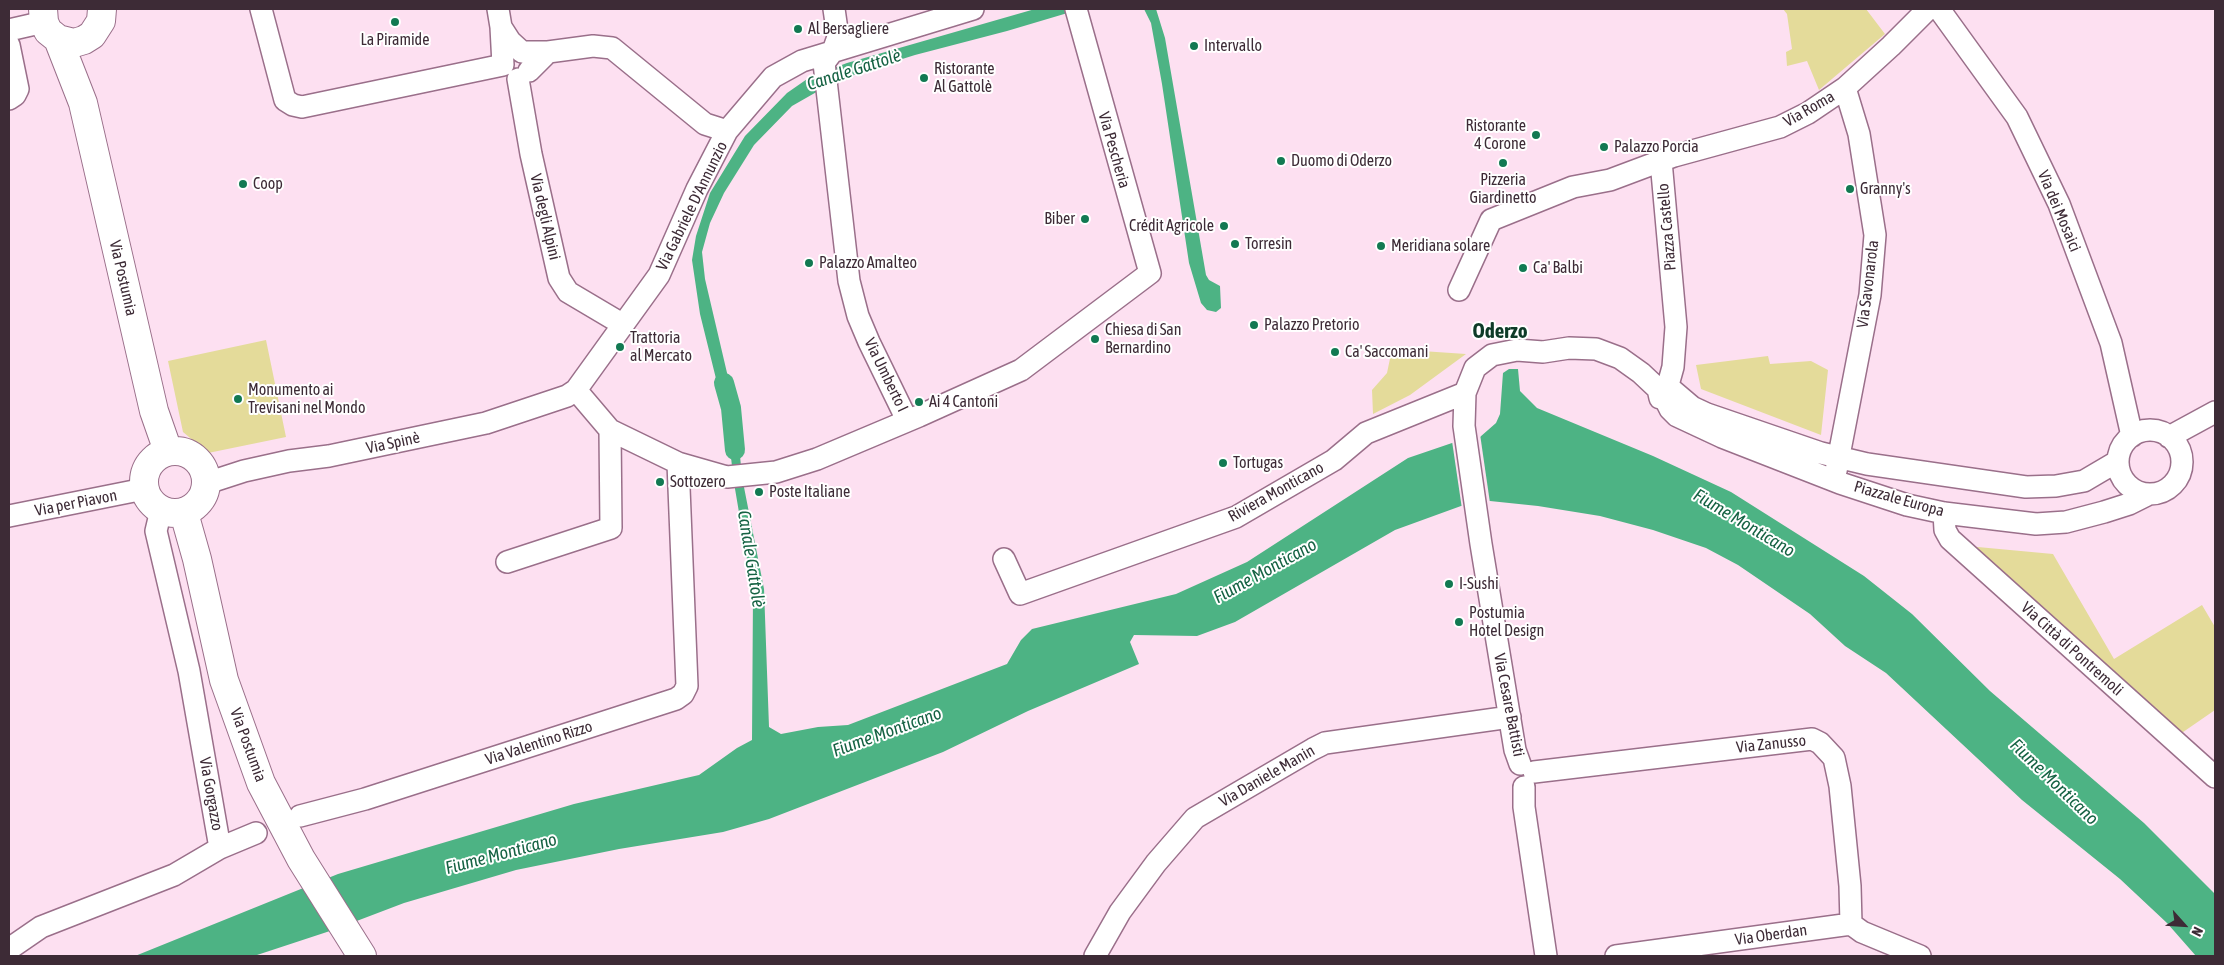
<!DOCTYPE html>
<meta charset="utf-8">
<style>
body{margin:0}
#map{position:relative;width:2224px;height:965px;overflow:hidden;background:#fde0f1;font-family:"Asap Condensed",sans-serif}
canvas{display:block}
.frame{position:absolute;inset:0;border:10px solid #3d2b36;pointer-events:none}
.north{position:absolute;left:2159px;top:900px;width:50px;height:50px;-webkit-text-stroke:4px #fff;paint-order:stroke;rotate:116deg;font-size:14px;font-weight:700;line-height:20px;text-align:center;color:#3d2b36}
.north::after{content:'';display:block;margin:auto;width:18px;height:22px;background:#3d2b36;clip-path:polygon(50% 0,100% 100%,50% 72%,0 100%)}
</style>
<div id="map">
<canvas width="2224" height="965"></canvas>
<div class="frame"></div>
<div class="north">N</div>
</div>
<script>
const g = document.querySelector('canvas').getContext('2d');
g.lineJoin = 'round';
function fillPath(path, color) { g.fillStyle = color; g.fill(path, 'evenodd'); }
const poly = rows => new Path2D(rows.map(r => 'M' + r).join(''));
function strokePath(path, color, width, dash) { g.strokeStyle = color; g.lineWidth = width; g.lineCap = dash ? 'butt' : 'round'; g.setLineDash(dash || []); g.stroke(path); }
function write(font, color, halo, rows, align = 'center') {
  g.font = font + ' "Asap Condensed",sans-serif'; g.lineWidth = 4; g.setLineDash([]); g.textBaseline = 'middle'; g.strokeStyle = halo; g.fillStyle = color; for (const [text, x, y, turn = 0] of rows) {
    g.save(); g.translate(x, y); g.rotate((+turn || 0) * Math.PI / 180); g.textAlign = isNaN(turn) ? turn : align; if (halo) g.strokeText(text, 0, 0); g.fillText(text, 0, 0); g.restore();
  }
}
const green = poly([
 [1783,9,1866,9,1885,34,1819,90,1807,61,1787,66,1786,52,1792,49,1787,14],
 [266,340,286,437,208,453,183,432,168,361],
 [1392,349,1466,354,1410,395,1373,414,1372,390,1387,373],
 [1768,356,1770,364,1811,361,1828,370,1821,435,1701,389,1696,365],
 [1967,546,2053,554,2114,659,2202,605,2215,627,2215,710,2173,739]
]);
const water = poly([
 [1035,9,1081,9,1007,31,915,55,864,71,827,86,792,106,754,145,724,193,710,223,702,252,705,279,735,407,724,411,700,314,692,260,696,236,710,193,745,136,787,93,810,77,847,63],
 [1144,9,1156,9,1165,38,1206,275,1209,280,1220,286,1221,308,1216,312,1207,310,1201,303,1189,263,1162,84,1151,23],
 [1509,369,1518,369,1520,391,1537,408,1653,456,1731,492,1864,576,1912,614,1990,691,2144,823,2215,894,2215,956,2196,956,2167,923,2120,879,2022,800,1886,673,1845,646,1810,614,1738,565,1706,548,1653,530,1600,516,1538,506,1490,501,1461,506,1395,530,1235,622,1197,636,1134,635,1130,642,1139,664,1028,711,943,752,769,819,723,832,619,849,516,870,404,903,333,930,254,956,135,956,338,874,574,804,699,775,737,748,752,740,753,595,733,477,728,426,737,424,742,477,764,589,769,727,781,734,818,727,848,725,1007,664,1021,640,1032,629,1176,594,1247,562,1408,458,1452,443,1480,437,1496,423,1500,414,1503,373]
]);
const pier = poly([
 [1480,434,1490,503,1462,509,1452,441]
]);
const canal = poly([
 [724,383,731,408,735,450]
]);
const minor = poly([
 [261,9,285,100,293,105,302,107,503,65,501,27,510,41,522,52,548,52,529,71],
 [498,9,501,27],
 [834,9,838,37,833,51,824,63,849,281,858,316,869,342,907,420],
 [1939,9,2017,117,2059,204,2111,343,2132,436],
 [9,30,44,22],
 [9,45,18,89,15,95,9,99],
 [548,52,593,46,612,48,705,124,727,131],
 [518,79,531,154,559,278,568,292,622,324],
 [1459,290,1491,220,1573,187,1610,180,1674,156,1780,127,1808,113,1845,88,1891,46,1928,9],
 [576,390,610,430,678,463,727,477,776,472,817,459,919,416,1021,370,1150,273,1076,9],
 [1672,390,1692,407,1707,414,1821,453,1867,464,2026,487,2056,486,2084,481,2118,461],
 [1665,399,1670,409,1677,416,1722,437,1840,483,1907,505,1944,513,2036,524,2066,522,2104,512,2129,504,2149,494],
 '2118 462a32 32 0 1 1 64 0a32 32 0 1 1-64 0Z',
 [2169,437,2215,412],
 [1836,471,1870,295,1875,235,1859,134,1845,88],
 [207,483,244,471,289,461,329,456,486,423,567,396,576,390,659,275,697,189,727,131,773,77,802,61,973,9],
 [161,510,156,531,189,671,220,848],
 [1944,513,1945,530,1950,539,2215,777],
 [9,516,144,489],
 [1004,559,1020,594,1236,517,1334,460,1366,433,1465,393],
 [507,562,611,528,610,430],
 [1520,764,1515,750,1481,544,1464,426,1465,393,1475,368,1492,355,1517,350,1543,352,1569,348,1596,349,1620,358,1641,373,1658,389,1660,398,1665,399,1671,396,1672,390,1668,385,1673,367,1676,327,1661,161],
 [1534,772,1812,739,1820,743,1834,758,1840,786,1850,886,1851,924],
 [1524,787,1524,807,1546,956],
 [300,816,365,799,676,699,683,694,687,686,678,463],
 [9,949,41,927,174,875,220,848,256,833],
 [1095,956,1120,912,1156,863,1195,818,1313,749,1325,743,1510,717],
 [1616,956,1851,924,1862,932,1920,956]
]);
const major = poly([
 [43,9,44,22,48,31,58,39,74,43,84,40,92,35,101,21,102,9],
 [58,39,83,103,154,411,168,451],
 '144 482a31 31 0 1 1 62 0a31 31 0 1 1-62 0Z',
 [184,513,197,559,224,680,261,783,301,859,362,956]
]);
const markers = [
 [395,22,5,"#127952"],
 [798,29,5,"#127952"],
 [1194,46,5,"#127952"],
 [924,78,5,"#127952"],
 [1536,135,5,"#127952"],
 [1604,147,5,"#127952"],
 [1281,161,5,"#127952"],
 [1503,163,5,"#127952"],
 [243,184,5,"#127952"],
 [1850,189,5,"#127952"],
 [1085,219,5,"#127952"],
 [1224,226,5,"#127952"],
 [1235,244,5,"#127952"],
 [1381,246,5,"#127952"],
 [809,263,5,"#127952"],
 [1523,268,5,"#127952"],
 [1254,325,5,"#127952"],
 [1095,339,5,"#127952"],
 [620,347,5,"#127952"],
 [1335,352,5,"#127952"],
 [238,399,5,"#127952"],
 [919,402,5,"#127952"],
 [1223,463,5,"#127952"],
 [660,482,5,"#127952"],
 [759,492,5,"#127952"],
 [1449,584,5,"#127952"],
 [1459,622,5,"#127952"]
];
const poiNames = [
 ["Al Bersagliere",808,29],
 ["La Piramide",395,40,"center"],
 ["Intervallo",1204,46],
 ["Ristorante",934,69],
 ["Al Gattolè",934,87],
 ["Ristorante",1526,126,"right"],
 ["4 Corone",1526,144,"right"],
 ["Palazzo Porcia",1614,147],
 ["Duomo di Oderzo",1291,161],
 ["Pizzeria",1503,180,"center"],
 ["Giardinetto",1503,198,"center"],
 ["Coop",253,184],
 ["Granny's",1860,189],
 ["Biber",1075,219,"right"],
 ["Crédit Agricole",1214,226,"right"],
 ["Torresin",1245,244],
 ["Meridiana solare",1391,246],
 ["Palazzo Amalteo",819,263],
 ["Ca' Balbi",1533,268],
 ["Palazzo Pretorio",1264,325],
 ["Chiesa di San",1105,330],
 ["Bernardino",1105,348],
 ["Trattoria",630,338],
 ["al Mercato",630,356],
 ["Ca' Saccomani",1345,352],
 ["Monumento ai",248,390],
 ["Trevisani nel Mondo",248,408],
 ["Ai 4 Cantoni",929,402],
 ["Tortugas",1233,463],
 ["Sottozero",670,482],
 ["Poste Italiane",769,492],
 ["I-Sushi",1459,584],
 ["Postumia",1469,613],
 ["Hotel Design",1469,631]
];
const streetNames = [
 ["Via Roma",1809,109,-30],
 ["Via Pescheria",1114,150,74],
 ["Via Gabriele D'Annunzio",692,206,-64],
 ["Via dei Mosaici",2059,211,67],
 ["Via degli Alpini",545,217,77],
 ["Piazza Castello",1667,227,-95],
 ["Via Postumia",123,278,77],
 ["Via Savonarola",1868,284,-83],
 ["Via Umberto I",886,375,64],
 ["Via Spinè",393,443,-12],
 ["Riviera Monticano",1276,492,-29],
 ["Piazzale Europa",1899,499,16],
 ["Via per Piavon",76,503,-11],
 ["Via Città di Pontremoli",2072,649,42],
 ["Via Cesare Battisti",1509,705,79],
 ["Via Valentino Rizzo",539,743,-18],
 ["Via Zanusso",1771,744,-6],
 ["Via Postumia",248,745,70],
 ["Via Daniele Manin",1267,776,-30],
 ["Via Gorgazzo",211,794,80],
 ["Via Oberdan",1771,935,-8]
];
const waterNames = [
 ["Canale Gattolè",854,70,-18],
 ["Fiume Monticano",1744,523,31],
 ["Canale Gattolè",751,559,81],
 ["Fiume Monticano",1265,571,-29],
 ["Fiume Monticano",887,732,-20],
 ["Fiume Monticano",2054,782,44],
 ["Fiume Monticano",501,854,-15]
];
const districtNames = [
 ["Oderzo",1500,331]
];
fillPath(green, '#e4db9a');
fillPath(water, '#4db384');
fillPath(pier, '#fde0f1');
strokePath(canal, '#4db384', 20);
strokePath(minor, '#9a6f8a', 24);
strokePath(major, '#9a6f8a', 30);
strokePath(minor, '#fff', 21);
strokePath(major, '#fff', 28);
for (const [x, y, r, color] of markers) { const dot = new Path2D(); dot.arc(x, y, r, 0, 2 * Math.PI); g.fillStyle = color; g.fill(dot); strokePath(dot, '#fff', 2); }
write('16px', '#3d2b36', '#fff', poiNames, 'left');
write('16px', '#3d2b36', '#fff', streetNames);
write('italic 18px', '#156243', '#fff', waterNames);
write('bold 21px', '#0e3b28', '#fff', districtNames);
</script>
